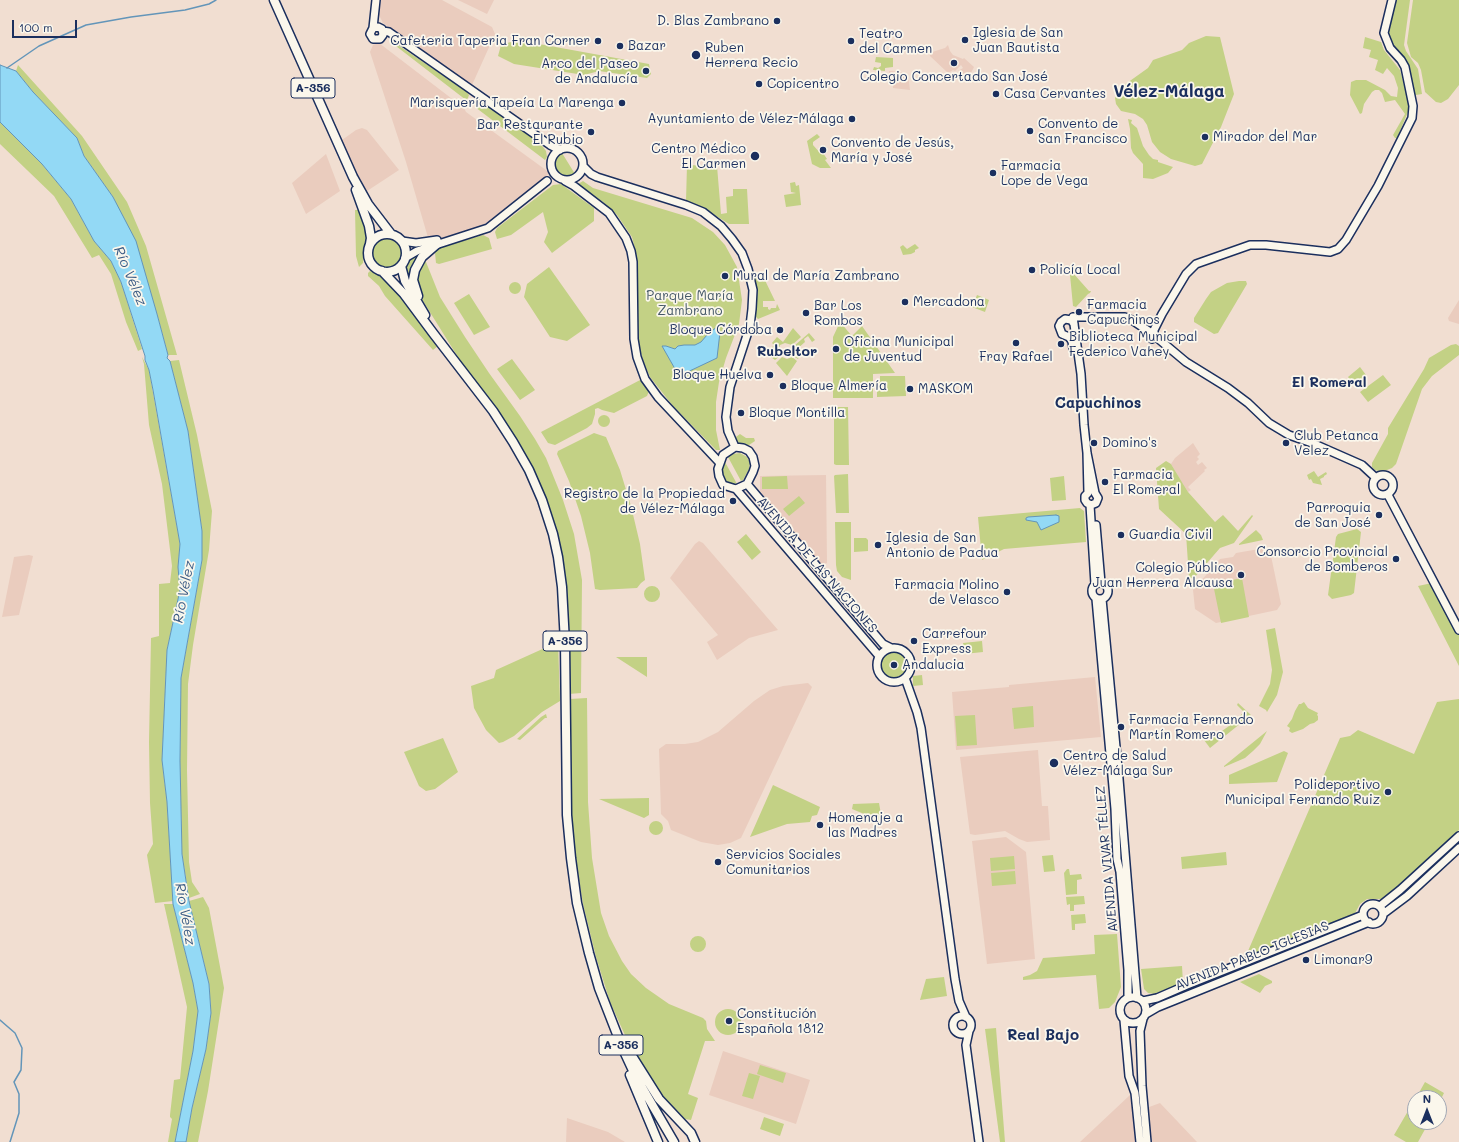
<!DOCTYPE html>
<meta charset="utf-8">
<style>
body{margin:0}
#map{position:relative;width:1459px;height:1142px;overflow:hidden;background:#f1ded1;font-family:Mali,sans-serif}
canvas{display:block}
.north{position:absolute;left:1407px;top:1090px;width:40px;height:40px;box-sizing:border-box;background:#fbf7ec;border:1px solid #a1a7b3;border-radius:50%;rotate:0deg;font-size:11px;font-weight:700;line-height:16px;text-align:center;color:#1b2f5e}
.north::after{content:'';display:block;margin:auto;width:14px;height:18px;background:#1b2f5e;clip-path:polygon(50% 0,100% 100%,50% 72%,0 100%)}
.scale{position:absolute;left:12px;top:20px;width:65px;height:18px;box-sizing:border-box;border:2px solid #1b2f5e;border-top:0;padding-left:5px;font-size:12px;line-height:14px;white-space:nowrap;color:#1b2f5e;-webkit-text-stroke:3px #fbf7ec;paint-order:stroke}
</style>
<div id="map">
<canvas width="1459" height="1142"></canvas>
<div class="north">N</div>
<div class="scale">100 m</div>
</div>
<script>
const g = document.querySelector('canvas').getContext('2d');
g.lineJoin = 'round';
function fillPath(path, color) { g.fillStyle = color; g.fill(path, 'evenodd'); }
const poly = rows => new Path2D(rows.map(r => 'M' + r).join(''));
function strokePath(path, color, width, dash) { g.strokeStyle = color; g.lineWidth = width; g.lineCap = dash ? 'butt' : 'round'; g.setLineDash(dash || []); g.stroke(path); }
function write(font, color, halo, rows, align = 'center') {
  g.font = font + ' Mali,sans-serif'; g.lineWidth = 3.5; g.setLineDash([]); g.textBaseline = 'middle'; g.strokeStyle = halo; g.fillStyle = color; for (const [text, x, y, turn = 0] of rows) {
    g.save(); g.translate(x, y); g.rotate((+turn || 0) * Math.PI / 180); g.textAlign = isNaN(turn) ? turn : align; if (halo) g.strokeText(text, 0, 0); g.fillText(text, 0, 0); g.restore();
  }
}
const built = poly([
 [381,0,442,0,492,27,495,34,472,85,383,23,379,15],
 [458,0,494,0,487,14],
 [379,43,464,108,466,112,550,173,481,227,472,230,429,241,406,162,370,52,373,45],
 [948,45,950,51,953,55,963,59,964,58,974,67,971,73,975,76,974,78,971,76,970,78,965,76,964,77,959,73,958,71,963,68,961,65,955,71,953,70,948,73,930,56,929,53,945,48],
 [889,71,902,72,903,74,908,74,910,90,893,88,893,77,889,76],
 [362,128,367,130,399,170,364,193,342,140,356,130],
 [326,154,340,191,306,214,292,183],
 [1459,300,1459,324,1449,321,1448,318],
 [1193,443,1200,454,1197,457,1199,459,1196,462,1198,465,1202,462,1207,468,1204,470,1205,471,1188,487,1191,490,1188,492,1171,464,1175,458],
 [826,475,827,563,822,565,760,491,760,476],
 [699,541,703,543,778,630,749,638,717,660,707,642,718,635,670,578,695,544],
 [1265,548,1270,551,1281,604,1277,610,1216,623,1195,609,1193,590,1220,559,1233,557,1236,553],
 [29,555,33,556,19,615,2,617,14,557],
 [1095,677,1101,737,956,750,952,692,1009,687,1009,685],
 [808,683,812,687,741,838,730,843,718,845,701,842,671,830,668,821,661,814,659,749,666,744,685,744,698,742,718,732,754,701,770,690,783,686],
 [1038,750,1042,806,1048,806,1050,840,1027,842,1019,839,1005,831,975,835,970,834,960,757],
 [1006,837,1026,852,1035,959,987,964,972,841],
 [723,1051,810,1080,796,1124,709,1095],
 [1130,1095,1133,1113,1160,1103,1197,1142,1080,1142],
 [567,1118,608,1132,625,1142,566,1142]
]);
const green = poly([
 [1392,0,1410,0,1404,45,1406,51,1418,69,1422,94,1410,96,1405,67,1384,33],
 [1413,0,1459,0,1459,85,1448,99,1441,103,1436,102,1425,92,1421,70,1418,63,1411,57,1407,43],
 [1206,36,1220,37,1234,94,1221,127,1202,164,1195,166,1171,159,1160,152,1152,142,1147,125,1143,119,1135,114,1121,111,1116,104,1115,98,1120,88,1148,68,1153,60,1182,50,1189,43],
 [1365,37,1381,42,1384,50,1400,70,1408,100,1408,112,1397,138,1395,138,1393,135,1405,114,1395,100,1385,102,1382,93,1379,90,1375,90,1372,92,1364,104,1362,113,1360,114,1350,95,1351,82,1356,80,1366,80,1385,90,1391,96,1397,97,1398,88,1394,76,1387,68,1383,74,1375,70,1378,60,1369,57,1371,50,1363,48],
 [517,40,649,64,651,74,647,78,599,71,584,75,514,64,498,56,501,45],
 [392,41,466,91,469,95,468,98,466,100,392,43],
 [876,57,893,58,893,67,885,68,885,71,873,70,874,67,878,68,881,66,881,63,875,62],
 [18,65,82,136,127,202,146,246,177,355,168,355,157,314,113,197,84,156,77,138,33,92,16,71],
 [478,101,481,101,540,143,546,151,547,157,545,160,475,107],
 [1128,119,1132,120,1131,123,1137,128,1143,146,1149,155,1153,159,1158,160,1158,162,1173,167,1168,173,1153,179,1143,178,1143,164,1133,153,1131,148,1130,129],
 [0,122,42,164,71,199,94,241,111,261,121,282,142,349,138,351,126,322,111,274,99,255,92,258,54,196,0,144],
 [817,134,820,137,813,142,813,145,821,154,823,153,827,159,825,160,831,168,820,168,812,164,807,141],
 [562,153,575,174,572,176,562,176,557,173,555,167,557,157],
 [687,165,717,166,721,214,727,213,726,197,733,196,733,189,747,189,749,224,729,224,705,209,686,201],
 [583,181,593,188,692,218,713,232,725,245,737,267,742,300,739,324,726,358,719,382,716,402,716,430,720,450,716,450,673,406,650,377,644,363,638,343,638,273,636,253,632,237,617,215,603,202,578,184],
 [795,182,796,186,799,185,801,205,786,207,784,195,796,193,791,192,790,183],
 [561,184,594,208,594,221,552,253,544,242,548,232,543,212,511,235,497,239,495,232,497,228,553,185],
 [355,210,360,210,367,234,363,263,359,267,356,256],
 [483,235,489,238,492,249,439,264,436,263,435,253,438,248],
 '371 253a16 16 0 1 1 32 0a16 16 0 1 1-32 0Z',
 [915,244,919,248,915,250,915,252,911,254,903,255,900,247,903,245,907,249],
 [425,251,411,281,407,273,407,264,413,255],
 [421,262,426,262,440,297,465,337,489,373,520,416,535,439,546,458,563,500,574,534,582,580,581,693,569,694,567,608,541,489,524,453,511,431,466,370,418,293,416,273],
 [549,267,590,325,567,341,550,337,524,297,527,284],
 [370,271,374,272,391,282,404,297,438,346,433,350,385,296,379,286,368,276,368,273],
 [761,272,775,301,763,301,763,307,768,307,768,309,770,310,771,308,776,308,777,304,780,310,758,319,756,317,756,295,753,275],
 [1071,273,1073,273,1089,291,1091,291,1090,293,1088,294,1076,307,1073,306,1070,275],
 [1239,281,1246,281,1247,284,1218,333,1214,334,1194,322,1194,318,1206,299,1211,292,1227,283],
 '509 288a6 6 0 1 1 12 0a6 6 0 1 1-12 0Z',
 [469,294,490,327,474,335,454,303],
 [977,295,989,300,985,312,972,307],
 [840,322,852,336,862,326,895,373,873,374,873,398,833,398,833,337],
 [793,328,801,337,792,345,785,343,780,345,778,351,780,356,775,360,760,349,764,345,770,350,774,345,772,343,777,337,783,342],
 [809,333,815,340,812,342,808,336,804,339,805,342,797,349,797,352,799,357,798,359,793,356,795,351,794,346],
 [1456,344,1459,346,1459,355,1432,376,1422,389,1396,464,1392,468,1382,472,1375,470,1372,467,1372,463,1388,434,1388,428,1424,369,1429,358,1451,345],
 [142,357,149,370,180,544,178,567,180,590,167,650,162,760,167,802,173,901,155,903,147,855,153,844,150,803,149,742,151,638,159,636,159,584,170,583,172,566,162,484,149,425,144,364],
 [782,357,787,359,792,357,797,361,787,376,776,363],
 [512,359,535,390,520,400,497,369],
 [179,360,197,435,212,511,209,550,193,645,188,684,187,770,189,862,192,882,200,894,189,898,182,854,180,761,181,678,202,560,202,531,188,431,170,361],
 [1360,367,1366,375,1354,385,1348,377],
 [1383,375,1391,385,1368,402,1360,392],
 [880,376,905,376,906,396,877,397,877,382,880,382],
 [642,379,649,391,647,396,614,413,602,410,598,408,595,409,595,414,592,424,587,428,555,445,548,443,541,432],
 [834,407,848,407,849,465,836,465,834,464],
 '598 421a6 6 0 1 1 12 0a6 6 0 1 1-12 0Z',
 [594,433,606,437,620,470,631,506,640,544,645,580,641,583,637,588,600,590,595,589,590,553,581,516,569,481,557,454,558,451],
 [740,434,746,438,754,438,755,441,749,445,740,445,733,439],
 [740,453,747,457,750,463,749,469,743,480,741,481,728,457,733,454],
 [1166,461,1171,464,1188,492,1215,522,1223,515,1238,531,1252,515,1253,516,1234,543,1220,548,1194,578,1189,578,1186,534,1159,509,1156,468],
 [725,462,737,484,730,483,726,481,722,476,722,469],
 [1314,471,1318,477,1326,472,1327,474,1324,476,1324,477,1320,479,1322,485,1313,483,1311,479,1309,480,1307,475],
 [848,474,849,513,836,513,834,476,835,475],
 [787,476,788,489,762,489,762,477],
 [1064,476,1066,500,1052,501,1050,478],
 [799,496,805,503,789,516,783,509],
 [1080,508,1084,511,1086,542,1004,549,982,560,978,517],
 [835,522,851,522,851,580,842,577,837,571,836,565],
 [1357,529,1361,532,1354,593,1351,595,1332,599,1328,595,1336,537,1338,534],
 [1256,530,1261,535,1263,540,1239,545,1239,544],
 [746,534,761,552,752,560,737,542],
 [854,538,866,538,868,540,868,551,854,552],
 [1242,578,1249,617,1221,623,1213,584],
 [1432,583,1459,634,1459,666,1418,586],
 '644 594a8 8 0 1 1 16 0a8 8 0 1 1-16 0Z',
 [1275,628,1283,672,1277,695,1267,712,1266,710,1259,706,1270,684,1272,670,1266,630],
 [982,641,983,652,964,654,963,643],
 [558,642,560,701,542,712,514,736,503,742,499,743,486,730,474,708,471,686,494,678,496,670],
 '879 666a14 14 0 1 1 28 0a14 14 0 1 1-28 0Z',
 [616,657,647,657,647,677],
 [922,675,923,685,913,686,913,676],
 [587,698,588,802,592,858,601,913,609,936,622,961,631,974,646,988,669,1004,703,1018,706,1021,707,1029,715,1041,705,1041,688,1094,698,1098,691,1120,685,1119,658,1091,641,1064,624,1033,610,1002,596,957,583,904,577,867,572,829,571,801,570,699],
 [1459,699,1459,830,1384,899,1367,899,1360,904,1354,915,1245,958,1340,738,1350,736,1358,730,1414,754,1437,702],
 [1304,702,1308,708,1318,713,1317,715,1318,716,1318,720,1314,723,1310,724,1303,729,1292,733,1289,731,1290,728,1287,726,1292,719,1295,711,1299,704,1301,704],
 [1238,703,1251,715,1210,748,1204,740,1206,739,1208,741,1229,726,1244,712,1237,705],
 [1033,706,1034,727,1014,729,1012,708],
 [546,714,547,718,545,718,520,740,517,739,541,717],
 [975,715,977,745,957,746,955,716],
 [1267,731,1260,744,1253,751,1245,758,1224,767,1224,766],
 [443,738,458,772,435,789,426,791,419,786,404,752],
 [1284,751,1288,753,1277,782,1229,784,1229,775],
 [773,785,820,807,817,815,812,816,810,822,787,824,750,837],
 [649,798,649,815,644,818,599,799],
 [879,803,882,820,879,820,852,809,853,804],
 '649 828a7 7 0 1 1 14 0a7 7 0 1 1-14 0Z',
 [1226,852,1227,865,1182,869,1181,857],
 [1053,855,1055,871,1044,872,1042,856],
 [1014,856,1015,869,991,871,990,858],
 [1067,869,1069,869,1070,875,1081,874,1082,879,1077,880,1077,894,1066,895,1064,873],
 [1015,871,1016,884,992,886,991,873],
 [1084,896,1085,904,1074,905,1074,911,1070,911,1070,904,1067,905,1066,897],
 [203,897,209,908,224,988,208,1091,198,1142,186,1142,192,1108,206,1049,211,1013,209,984,189,901],
 [164,904,173,904,193,983,198,1011,193,1051,175,1142,168,1142,172,1119,170,1117,170,1115,174,1080,180,1079,187,1007],
 [1085,914,1086,923,1075,924,1075,930,1072,930,1071,915],
 [1117,934,1121,987,1115,1002,1109,1008,1099,1009,1096,975,1023,980,1023,977,1030,975,1037,971,1043,958,1095,954,1094,935],
 '690 944a8 8 0 1 1 16 0a8 8 0 1 1-16 0Z',
 [1182,966,1183,983,1154,994,1148,993,1144,989,1141,969],
 [1259,974,1272,981,1272,983,1265,986,1260,993,1240,982],
 [944,977,947,996,920,1000,926,979],
 '715 1022a13 13 0 1 1 26 0a13 13 0 1 1-26 0Z',
 [996,1028,1005,1142,1000,1142,985,1029],
 [760,1065,786,1073,783,1083,757,1074],
 [749,1073,760,1076,753,1099,742,1096],
 [1425,1082,1444,1093,1439,1103,1439,1098,1416,1098],
 [1415,1099,1415,1122,1429,1122,1418,1142,1406,1142,1394,1135],
 [764,1117,784,1124,780,1136,760,1129]
]);
const water = poly([
 [0,65,16,71,33,92,77,138,84,156,113,197,136,241,157,314,168,355,167,358,170,361,188,431,202,531,202,560,181,678,180,761,182,854,189,901,209,984,211,1013,206,1049,192,1108,186,1142,175,1142,193,1051,198,1011,193,983,173,904,167,802,162,760,167,650,180,590,178,567,180,544,153,390,149,370,145,360,145,356,121,282,111,261,94,241,71,199,42,164,0,122,0,65],
 [718,326,720,332,717,358,679,376,662,346,666,346,675,349,678,346,684,345,695,345,701,342,707,335,718,326],
 [1056,515,1059,516,1059,522,1041,530,1037,522,1026,520,1026,518,1028,517,1056,515]
]);
const stream = poly([
 [7,68,39,46,86,25,131,17,185,10,209,4,216,0],
 [0,1020,15,1033,22,1048,21,1070,14,1082,19,1094,19,1113,10,1142]
]);
const secondary = poly([
 [373,28,378,27,382,29,383,35,380,39,373,39,370,34,373,28,376,0],
 [383,31,389,32,550,145,560,150],
 '551 164a16 16 0 1 1 32 0a16 16 0 1 1-32 0Z',
 [584,167,591,174,597,177,686,205,703,212,721,226,732,239,742,253,748,269,753,290,752,309,750,326,730,387,726,417,728,431,735,447],
 [565,181,574,186,609,213,626,238,631,251,633,262,634,339,637,357,645,379,658,397,719,462],
 [402,241,416,243,437,240],
 [405,258,417,251,488,228,547,181],
 [1073,348,1072,341,1069,337,1062,334,1059,326,1061,322,1065,319,1071,320,1074,324],
 [735,447,743,448,749,451,753,457,755,466,753,472,747,484,736,489,723,485,719,476,718,469,723,455,735,447],
 [1087,453,1088,493,1085,496,1085,500,1087,503,1091,505,1096,503,1098,498,1095,493,1087,453,1084,425,1081,374,1073,317,1125,317,1132,320,1150,332,1152,339],
 '1373 485a10 10 0 1 1 20 0a10 10 0 1 1-20 0Z',
 [1376,478,1362,465,1312,443,1289,435,1269,423,1248,403,1228,388,1186,362,1155,336,1154,333,1154,330,1162,314,1186,274,1196,264,1250,245,1266,245,1330,252,1338,249,1346,240,1378,186,1412,118,1413,106,1405,67,1401,60,1390,48,1384,33,1392,0],
 [747,484,883,644,891,648],
 [736,489,879,656],
 [1388,495,1459,630],
 [1090,505,1095,584],
 [1096,525,1101,583],
 '1092 591a8 8 0 1 1 16 0a8 8 0 1 1-16 0Z',
 [1096,599,1115,809,1117,859,1120,872,1128,970,1128,998],
 [1102,599,1119,779,1137,998],
 '877 665a17 17 0 1 1 34 0a17 17 0 1 1-34 0Z',
 [905,678,917,712,921,728,955,979,959,1001,966,1017],
 '1363 914a10 10 0 1 1 20 0a10 10 0 1 1-20 0Z',
 [1380,906,1400,890,1459,836],
 [1383,914,1407,896,1459,848],
 '1120 1010a13 13 0 1 1 26 0a13 13 0 1 1-26 0Z',
 [1143,1001,1157,998,1187,985,1363,915],
 [1146,1014,1158,1007,1369,922],
 '953 1025a9 9 0 1 1 18 0a9 9 0 1 1-18 0Z',
 [1143,1019,1140,1031,1142,1086,1147,1142],
 [1124,1020,1129,1076,1135,1093,1140,1142],
 [969,1031,966,1045,979,1142]
]);
const primary = poly([
 [274,0,353,177,368,204,391,234],
 [356,190,369,226,371,238,370,244],
 '368 253a19 19 0 1 1 38 0a19 19 0 1 1-38 0Z',
 [401,266,405,281,425,315],
 [382,271,404,294,433,333,493,411,513,442,529,470,542,500,553,534,558,557,562,587,565,643,567,815,571,858,577,903,589,953,599,988,622,1047,636,1077,674,1142],
 [418,296,413,280,415,270,422,257,437,244],
 [630,1053,659,1099,691,1133,695,1142],
 [630,1075,658,1142]
]);
const markers = [
 [777,21,4,"#1b2f5e"],
 [965,40,4,"#1b2f5e"],
 [598,41,4,"#1b2f5e"],
 [851,41,4,"#1b2f5e"],
 [620,46,4,"#1b2f5e"],
 [696,55,5,"#1b2f5e"],
 [954,63,4,"#1b2f5e"],
 [646,71,4,"#1b2f5e"],
 [759,84,4,"#1b2f5e"],
 [996,94,4,"#1b2f5e"],
 [622,103,4,"#1b2f5e"],
 [852,119,4,"#1b2f5e"],
 [1030,131,4,"#1b2f5e"],
 [591,132,4,"#1b2f5e"],
 [1205,137,4,"#1b2f5e"],
 [823,150,4,"#1b2f5e"],
 [755,156,5,"#1b2f5e"],
 [993,173,4,"#1b2f5e"],
 [1032,270,4,"#1b2f5e"],
 [725,276,4,"#1b2f5e"],
 [905,302,4,"#1b2f5e"],
 [1079,312,4,"#1b2f5e"],
 [806,313,4,"#1b2f5e"],
 [780,330,4,"#1b2f5e"],
 [1016,343,4,"#1b2f5e"],
 [1061,344,4,"#1b2f5e"],
 [836,349,4,"#1b2f5e"],
 [770,375,4,"#1b2f5e"],
 [783,386,4,"#1b2f5e"],
 [910,389,4,"#1b2f5e"],
 [741,413,4,"#1b2f5e"],
 [1094,443,4,"#1b2f5e"],
 [1286,443,4,"#1b2f5e"],
 [1105,482,4,"#1b2f5e"],
 [733,501,4,"#1b2f5e"],
 [1379,515,4,"#1b2f5e"],
 [1121,535,4,"#1b2f5e"],
 [878,545,4,"#1b2f5e"],
 [1396,559,4,"#1b2f5e"],
 [1241,575,4,"#1b2f5e"],
 [1007,592,4,"#1b2f5e"],
 [914,641,4,"#1b2f5e"],
 [894,665,4,"#1b2f5e"],
 [1121,727,4,"#1b2f5e"],
 [1054,763,5,"#1b2f5e"],
 [1388,792,4,"#1b2f5e"],
 [820,825,4,"#1b2f5e"],
 [718,862,4,"#1b2f5e"],
 [1306,960,4,"#1b2f5e"],
 [729,1021,4,"#1b2f5e"]
];
const shields = [
 [313,88,44],
 [565,641,44],
 [621,1045,44]
];
const shieldNames = [
 ["A-356",313,88],
 ["A-356",565,641],
 ["A-356",621,1045]
];
const poiNames = [
 ["D. Blas Zambrano",769,21,"right"],
 ["Iglesia de San",973,33],
 ["Juan Bautista",973,48],
 ["Teatro",859,34],
 ["del Carmen",859,49],
 ["Cafeteria Taperia Fran Corner",590,41,"right"],
 ["Bazar",628,46],
 ["Ruben",705,48],
 ["Herrera Recio",705,63],
 ["Arco del Paseo",638,64,"right"],
 ["de Andalucía",638,79,"right"],
 ["Colegio Concertado San José",954,77,"center"],
 ["Copicentro",767,84],
 ["Casa Cervantes",1004,94],
 ["Marisquería Tapeía La Marenga",614,103,"right"],
 ["Ayuntamiento de Vélez-Málaga",844,119,"right"],
 ["Convento de",1038,124],
 ["San Francisco",1038,139],
 ["Bar Restaurante",583,125,"right"],
 ["El Rubio",583,140,"right"],
 ["Mirador del Mar",1213,137],
 ["Convento de Jesús,",831,143],
 ["María y José",831,158],
 ["Centro Médico",746,149,"right"],
 ["El Carmen",746,164,"right"],
 ["Farmacia",1001,166],
 ["Lope de Vega",1001,181],
 ["Policía Local",1040,270],
 ["Mural de María Zambrano",733,276],
 ["Mercadona",913,302],
 ["Farmacia",1087,305],
 ["Capuchinos",1087,320],
 ["Bar Los",814,306],
 ["Rombos",814,321],
 ["Bloque Córdoba",772,330,"right"],
 ["Biblioteca Municipal",1069,337],
 ["Federico Vahey",1069,352],
 ["Oficina Municipal",844,342],
 ["de Juventud",844,357],
 ["Fray Rafael",1016,357,"center"],
 ["Bloque Huelva",762,375,"right"],
 ["Bloque Almería",791,386],
 ["MASKOM",918,389],
 ["Bloque Montilla",749,413],
 ["Club Petanca",1294,436],
 ["Velez",1294,451],
 ["Domino's",1102,443],
 ["Farmacia",1113,475],
 ["El Romeral",1113,490],
 ["Registro de la Propiedad",725,494,"right"],
 ["de Vélez-Málaga",725,509,"right"],
 ["Parroquia",1371,508,"right"],
 ["de San José",1371,523,"right"],
 ["Guardia Civil",1129,535],
 ["Iglesia de San",886,538],
 ["Antonio de Padua",886,553],
 ["Consorcio Provincial",1388,552,"right"],
 ["de Bomberos",1388,567,"right"],
 ["Colegio Público",1233,568,"right"],
 ["Juan Herrera Alcausa",1233,583,"right"],
 ["Farmacia Molino",999,585,"right"],
 ["de Velasco",999,600,"right"],
 ["Carrefour",922,634],
 ["Express",922,649],
 ["Andalucia",902,665],
 ["Farmacia Fernando",1129,720],
 ["Martín Romero",1129,735],
 ["Centro de Salud",1063,756],
 ["Vélez-Málaga Sur",1063,771],
 ["Polideportivo",1380,785,"right"],
 ["Municipal Fernando Ruiz",1380,800,"right"],
 ["Homenaje a",828,818],
 ["las Madres",828,833],
 ["Servicios Sociales",726,855],
 ["Comunitarios",726,870],
 ["Limonar9",1314,960],
 ["Constitución",737,1014],
 ["Española 1812",737,1029]
];
const parkNames = [
 ["Parque María",690,296],
 ["Zambrano",690,311]
];
const streetNames = [
 ["AVENIDA DE LAS NACIONES",817,565,49],
 ["AVENIDA VIVAR TÉLLEZ",1107,859,-95],
 ["AVENIDA PABLO IGLESIAS",1252,956,-22]
];
const waterNames = [
 ["Río Vélez",130,276,67],
 ["Río Vélez",184,592,-79],
 ["Río Vélez",185,914,80]
];
const neighbourhoodNames = [
 ["Rubeltor",787,352],
 ["El Romeral",1329,383]
];
const quarterNames = [
 ["Capuchinos",1098,403],
 ["Real Bajo",1043,1035]
];
const districtNames = [
 ["Vélez-Málaga",1169,92]
];
fillPath(built, '#eaccbe');
fillPath(green, '#c3d185');
fillPath(water, '#93d9f5');
strokePath(water, '#6395b9', 1);
strokePath(stream, '#6395b9', 1.5);
strokePath(secondary, '#1b2f5e', 10);
strokePath(primary, '#1b2f5e', 11);
strokePath(secondary, '#fbf7ec', 7);
strokePath(primary, '#fbf7ec', 8);
for (const [x, y, r, color] of markers) { const dot = new Path2D(); dot.arc(x, y, r, 0, 2 * Math.PI); g.fillStyle = color; g.fill(dot); strokePath(dot, '#fbf7ec', 1.5); }
for (const [x, y, w] of shields) { const box = new Path2D(); box.roundRect(x - w / 2, y - 10, w, 20, 3); g.fillStyle = '#fbf7ec'; g.fill(box); strokePath(box, '#1b2f5e', 1); }
write('bold 12px', '#1b2f5e', null, shieldNames);
write('13px', '#1b2f5e', '#fbf7ec', poiNames, 'left');
write('13px', '#455868', '#fbf7ec', parkNames);
write('13px', '#1b2f5e', '#fbf7ec', streetNames);
write('italic 14px', '#395a84', '#fbf7ec', waterNames);
write('bold 14px', '#1b2f5e', '#fbf7ec', neighbourhoodNames);
write('bold 15px', '#1b2f5e', '#fbf7ec', quarterNames);
write('bold 17px', '#1b2f5e', '#fbf7ec', districtNames);
</script>
